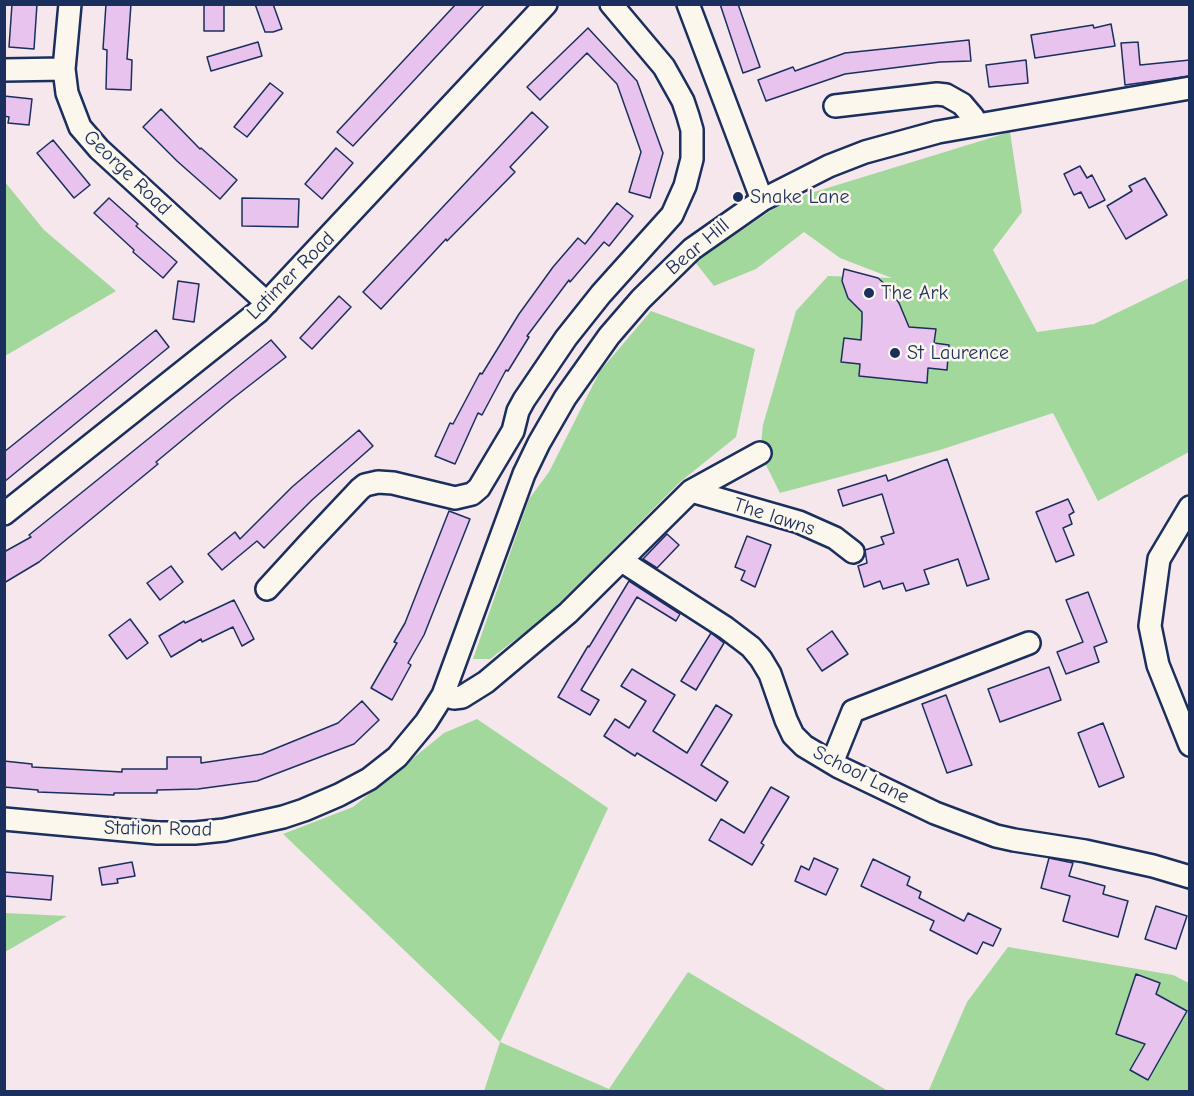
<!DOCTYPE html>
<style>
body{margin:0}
#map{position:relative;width:1194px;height:1096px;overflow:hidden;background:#f5e7ec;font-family:"Comic Neue",sans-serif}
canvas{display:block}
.frame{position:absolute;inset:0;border:6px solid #1b2f5e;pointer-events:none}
</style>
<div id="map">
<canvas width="1194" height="1096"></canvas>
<div class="frame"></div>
</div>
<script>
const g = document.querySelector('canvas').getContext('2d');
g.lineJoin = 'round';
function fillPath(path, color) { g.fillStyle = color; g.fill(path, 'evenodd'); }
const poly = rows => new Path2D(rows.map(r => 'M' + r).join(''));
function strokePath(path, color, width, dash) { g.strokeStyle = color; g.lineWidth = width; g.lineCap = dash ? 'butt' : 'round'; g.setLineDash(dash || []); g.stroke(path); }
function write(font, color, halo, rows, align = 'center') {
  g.font = font + ' "Comic Neue",sans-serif'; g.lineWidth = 5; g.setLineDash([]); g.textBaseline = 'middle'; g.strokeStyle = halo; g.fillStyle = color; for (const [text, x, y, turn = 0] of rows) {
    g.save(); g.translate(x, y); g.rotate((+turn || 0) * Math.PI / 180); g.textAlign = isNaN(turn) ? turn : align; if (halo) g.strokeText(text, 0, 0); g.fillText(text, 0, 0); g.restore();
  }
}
const green = poly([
 [1010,132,1022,212,993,250,1037,332,1094,324,1189,278,1189,452,1098,501,1053,413,940,450,780,493,760,453,763,425,796,311,828,276,892,278,840,258,804,232,756,269,714,286,695,262,785,201],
 [5,182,44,230,116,291,5,356],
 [651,311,755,349,736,437,680,482,549,614,490,659,473,659,529,499,549,472,600,371],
 [477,719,608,808,500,1042,609,1089,688,972,888,1091,484,1091,500,1042,283,834,353,807,444,733],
 [4,913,5,913,67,916,5,952],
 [1008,947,1173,975,1189,983,1189,1091,928,1092,967,1002]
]);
const building = poly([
 [12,4,37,4,34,49,9,47,12,4],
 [106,4,131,4,127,59,132,60,131,90,106,89,107,50,103,49,106,4],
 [204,4,224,4,224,31,204,31,204,4],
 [255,4,273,4,282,29,273,32,265,32,255,4],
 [456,4,485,4,353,146,337,132,456,4],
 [720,4,738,4,760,67,743,73,720,4],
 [1111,24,1115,46,1035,58,1031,35,1093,25,1094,28,1111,24],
 [588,28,637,81,663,153,650,198,629,192,641,152,617,84,587,53,540,100,527,87,588,28],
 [969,40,971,61,940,62,845,74,766,101,758,80,793,67,795,71,845,53,969,40],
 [258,42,262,56,211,71,207,57,258,42],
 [1138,42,1140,65,1190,60,1190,76,1125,85,1121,43,1138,42],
 [1026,60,1028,83,989,87,986,65,1026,60],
 [270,83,283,93,247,137,234,127,270,83],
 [4,96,32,99,29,125,8,123,9,117,4,116,4,96],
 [161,109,200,149,201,148,237,180,220,199,177,161,143,127,161,109],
 [532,112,548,127,510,167,515,172,447,241,446,239,381,309,363,292,532,112],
 [53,140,90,185,74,198,37,153,53,140],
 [336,148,353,163,322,199,305,184,336,148],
 [1080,166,1087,178,1092,175,1105,200,1089,208,1081,192,1074,195,1064,174,1080,166],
 [1145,178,1167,215,1126,239,1107,206,1132,191,1129,186,1145,178],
 [109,198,138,224,136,226,177,262,163,278,133,252,134,250,94,213,109,198],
 [242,198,299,199,298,227,242,226,242,198],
 [617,203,633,216,609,246,604,242,570,282,569,280,527,336,529,337,508,371,506,370,482,415,478,413,455,464,435,456,450,423,453,424,480,373,482,374,519,314,553,267,578,238,585,244,617,203],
 [844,269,878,278,889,288,899,303,909,327,936,329,934,343,949,345,947,370,928,368,927,383,859,376,860,364,841,362,844,338,861,340,862,322,862,312,848,298,842,281,844,269],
 [178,281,199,284,194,322,173,319,178,281],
 [339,296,351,307,312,349,300,338,339,296],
 [156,330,169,347,4,482,4,452,156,330],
 [271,340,286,357,232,399,156,462,158,464,39,562,4,583,4,552,31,537,29,535,271,340],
 [359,430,373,446,312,500,264,548,257,541,222,570,208,554,235,532,240,539,292,487,359,430],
 [947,459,989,579,967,586,958,559,924,570,929,584,906,591,903,583,883,589,880,581,864,587,858,566,867,563,865,550,884,544,881,537,894,533,882,494,843,506,838,490,886,475,888,481,947,459],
 [1068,499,1074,512,1069,515,1072,524,1063,528,1074,555,1056,562,1036,512,1068,499],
 [449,511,470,519,424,635,408,663,411,665,392,700,371,688,397,643,394,642,405,623,449,511],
 [667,534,679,545,657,568,643,559,667,534],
 [747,536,771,545,755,587,741,580,745,571,735,567,747,536],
 [171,566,183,582,160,600,147,583,171,566],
 [629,581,680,614,676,621,637,597,581,690,599,700,590,715,558,697,588,646,589,647,629,581],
 [1088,592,1107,642,1094,647,1099,662,1066,674,1057,652,1083,642,1066,600,1088,592],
 [234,600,254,639,242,646,233,627,202,642,201,639,171,657,159,636,184,621,185,623,234,600],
 [130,619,148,643,127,659,109,635,130,619],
 [832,631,848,654,822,671,807,649,832,631],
 [711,633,724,643,696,690,681,681,711,633],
 [1049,667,1061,700,1000,722,988,689,1049,667],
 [632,669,675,695,653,731,687,753,716,705,732,715,701,765,728,782,716,801,637,753,635,756,604,736,615,719,629,728,646,701,621,686,632,669],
 [946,695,972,765,947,773,922,704,946,695],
 [362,701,379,720,354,744,257,781,198,789,157,790,157,793,114,793,114,795,38,792,38,790,4,787,4,761,32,764,32,767,122,772,122,769,167,769,167,757,201,757,201,763,262,754,338,723,362,701],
 [1103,723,1124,777,1099,787,1078,733,1103,723],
 [771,787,789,797,761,843,764,845,752,865,709,840,721,819,744,833,771,787],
 [814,858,838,869,826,895,795,881,801,866,809,870,814,858],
 [1049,858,1073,863,1069,876,1105,886,1103,894,1128,901,1118,937,1063,921,1070,896,1041,888,1049,858],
 [873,859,910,877,907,885,921,892,919,898,964,921,968,913,1001,929,993,946,983,942,977,954,930,930,934,921,861,886,873,859],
 [132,862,135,876,117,879,118,883,102,885,99,868,132,862],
 [4,872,53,876,51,900,4,896,4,872],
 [1156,906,1187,916,1176,949,1145,939,1156,906],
 [1136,974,1160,983,1156,994,1187,1011,1148,1080,1130,1070,1145,1044,1116,1034,1136,974]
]);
const minor = poly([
 [70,4,64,69,67,93,80,127,99,149,267,303],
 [688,4,762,200],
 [4,70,64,69],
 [835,106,937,94,946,95,962,104,973,117,976,125],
 [691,491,799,522,835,538,853,552],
 [1190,507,1159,559,1150,626,1158,665,1190,745],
 [4,514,258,312,546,4],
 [622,561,726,628,751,647,761,659,770,674,786,720,793,735,804,746,839,767,935,813,996,836,1014,840,1085,851,1153,866,1190,877],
 [267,589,310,542,360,489,365,485,378,482,393,483,455,498,472,494,479,488,513,431,518,411,524,400,566,338,601,294,672,215,685,186,692,159,692,130,688,116,683,101,664,67,611,4],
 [443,695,454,698,462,697,486,682,568,613,691,491,760,453],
 [832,763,853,711,1029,643],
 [4,819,157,833,195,833,224,830,283,817,304,810,339,795,369,779,397,757,426,722,443,695,524,474,539,443,565,398,609,336,641,299,692,249,762,200,829,166,865,152,938,132,1190,88]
]);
const markers = [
 [738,197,6,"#1b2f5e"],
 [869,293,6,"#1b2f5e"],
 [895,353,6,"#1b2f5e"]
];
const streetNames = [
 ["George Road",127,173,44],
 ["Bear Hill",698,247,-40],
 ["Latimer Road",291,276,-45],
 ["The lawns",774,517,18],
 ["School Lane",861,775,27],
 ["Station Road",158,829,1]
];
const poiNames = [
 ["Snake Lane",750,197],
 ["The Ark",881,293],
 ["St Laurence",907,353]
];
fillPath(green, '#a2d89c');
fillPath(building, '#e7c3ed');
strokePath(building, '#1b2f5e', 1.5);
strokePath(minor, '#1b2f5e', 26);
strokePath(minor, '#fbf7ec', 21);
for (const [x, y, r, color] of markers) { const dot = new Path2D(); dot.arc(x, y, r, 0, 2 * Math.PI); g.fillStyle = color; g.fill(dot); strokePath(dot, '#fbf7ec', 2); }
write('20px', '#1b2f5e', '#fbf7ec', streetNames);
write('20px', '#1b2f5e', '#fbf7ec', poiNames, 'left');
</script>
